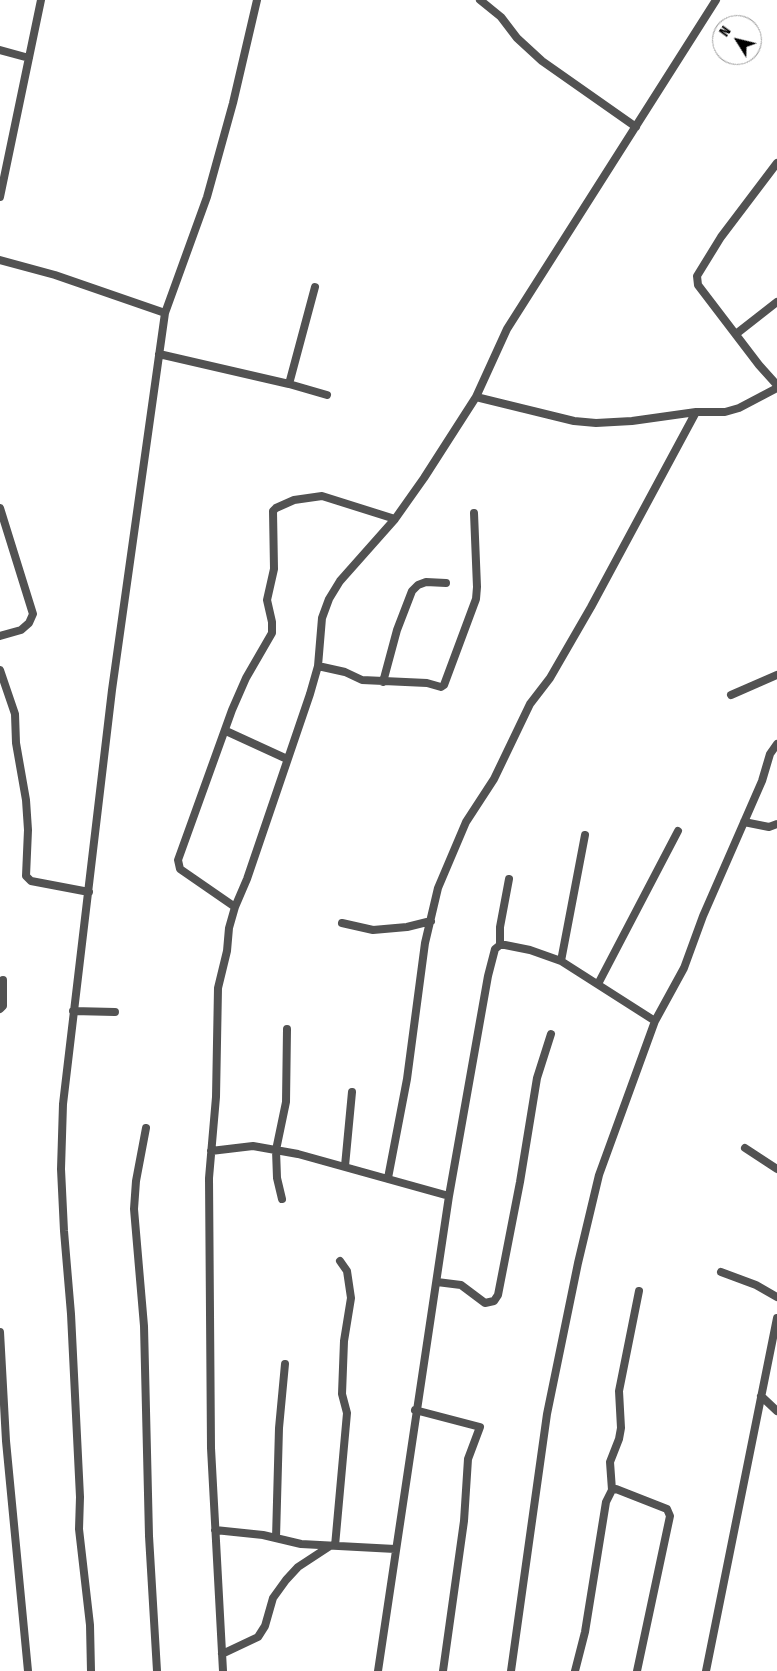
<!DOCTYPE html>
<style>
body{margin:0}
#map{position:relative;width:777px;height:1671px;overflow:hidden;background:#fff;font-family:"Fira Sans Condensed",sans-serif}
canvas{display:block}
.north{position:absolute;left:712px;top:15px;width:50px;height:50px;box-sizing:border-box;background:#fff;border:1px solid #999;border-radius:50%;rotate:306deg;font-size:14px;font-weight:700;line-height:20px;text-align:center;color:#000}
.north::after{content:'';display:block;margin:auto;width:18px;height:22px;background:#000;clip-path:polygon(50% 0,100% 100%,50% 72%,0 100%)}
</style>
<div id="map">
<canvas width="777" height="1671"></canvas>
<div class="north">N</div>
</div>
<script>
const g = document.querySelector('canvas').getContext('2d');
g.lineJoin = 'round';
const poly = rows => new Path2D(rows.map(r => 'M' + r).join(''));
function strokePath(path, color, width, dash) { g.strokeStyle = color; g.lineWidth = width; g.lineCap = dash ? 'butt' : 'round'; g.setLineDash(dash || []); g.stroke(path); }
const street = poly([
 [480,0,501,17,517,38,542,61,636,127],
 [0,50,29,58],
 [777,163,721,237,697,276,698,285,759,365,777,385],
 [0,197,41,0],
 [0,260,55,275,165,313],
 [736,334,777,302],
 [159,354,289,384,327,395],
 [289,384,315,287],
 [476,397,574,421,596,423,632,421,696,412],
 [0,508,33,614,29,623,21,630,0,636],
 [318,666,345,672,362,680,427,683,441,687,444,685,476,599,477,587,474,513],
 [0,670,15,714,16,743,26,800,28,830,26,876,31,881,89,892],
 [383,682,397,630,412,591,418,585,426,582,446,583],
 [731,695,777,675],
 [226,731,287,759],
 [744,822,769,827,777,824],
 [235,907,180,869,178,860,232,710,246,678,272,633,272,622,267,600,274,569,273,511,276,508,294,500,322,496,395,519],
 [342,923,373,930,407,927,431,921],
 [500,945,500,927,509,879],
 [561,961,585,835],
 [598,984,678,831],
 [0,1009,3,1006,3,980],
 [73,1011,115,1012],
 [146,1128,136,1181,134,1209,144,1326,149,1536,157,1671],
 [745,1148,777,1169],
 [211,1151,253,1146,298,1154,449,1196],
 [345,1166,352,1092],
 [388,1178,407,1079,425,943,438,888,466,822,494,779,530,704,550,678,591,607,696,412,725,412,739,408,777,388],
 [282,1199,277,1178,276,1150,286,1102,287,1029],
 [721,1272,756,1285,777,1297],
 [437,1282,461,1285,485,1303,494,1301,498,1295,520,1182,537,1078,551,1034],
 [0,1332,6,1441,28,1671],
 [761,1396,777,1411],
 [415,1410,480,1427,468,1459,464,1521,443,1671],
 [612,1490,610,1462,619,1439,621,1428,619,1391,639,1291],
 [215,1530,263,1535,301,1544,395,1549],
 [276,1538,279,1428,285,1364],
 [335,1546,347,1413,342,1394,344,1341,351,1298,347,1271,340,1261],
 [222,1654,258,1637,265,1626,273,1598,286,1580,298,1567,330,1546],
 [91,1671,90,1625,79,1529,80,1497,71,1314,64,1231,61,1169,63,1104,112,690,165,313,207,197,233,103,257,0],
 [223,1671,211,1448,209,1178,216,1097,218,988,227,951,229,928,235,907,247,879,310,694,318,666,322,618,329,599,340,581,395,519,424,478,476,397,507,329,716,0],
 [378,1671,449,1196,488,976,495,949,500,945,505,945,530,950,561,961,655,1021],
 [511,1671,547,1414,578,1263,599,1175,655,1021,684,968,703,916,762,781,770,754,777,744],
 [575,1671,585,1632,606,1502,612,1490,616,1489,667,1509,670,1516,637,1671],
 [706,1671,777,1318]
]);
strokePath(street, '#525252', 8);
</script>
